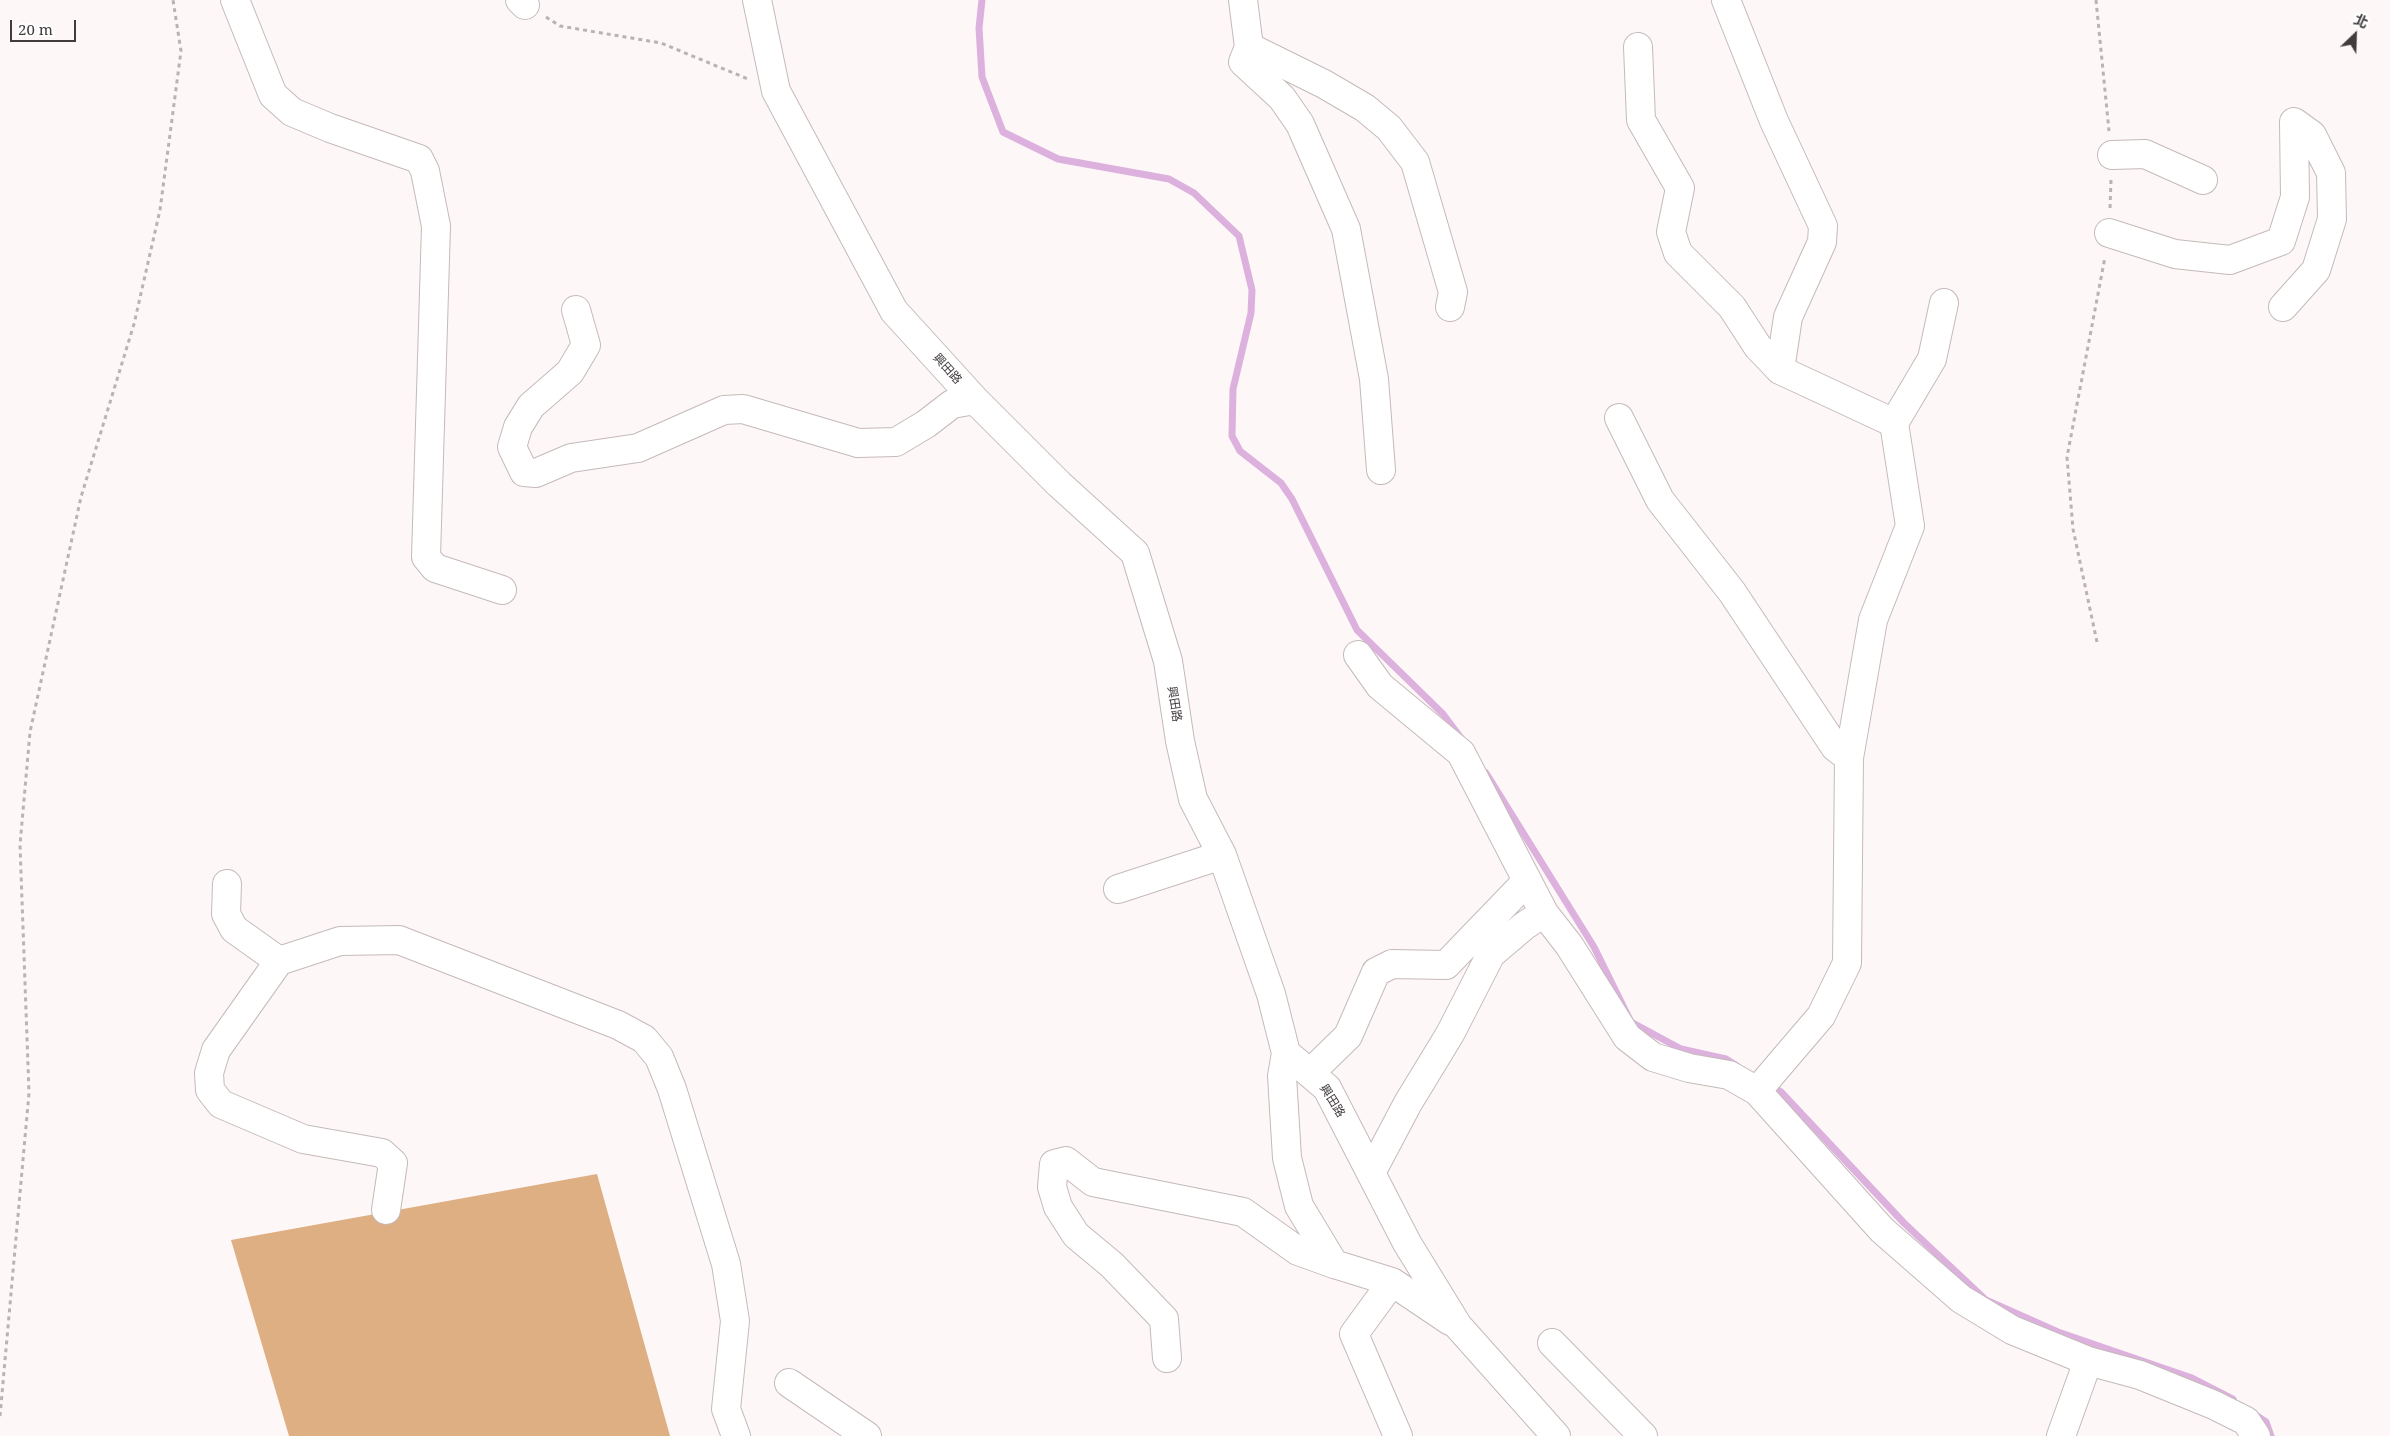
<!DOCTYPE html>
<meta charset="utf-8">
<style>
body{margin:0}
#map{position:relative;width:2390px;height:1436px;overflow:hidden;background:#fef7f7;font-family:"Noto Serif","Noto Sans TC",serif}
canvas{display:block}
.north{position:absolute;left:2330px;top:10px;width:50px;height:50px;-webkit-text-stroke:4px #fff;paint-order:stroke;rotate:24deg;font-size:14px;font-weight:700;line-height:20px;text-align:center;color:#403b3c}
.north::after{content:'';display:block;margin:auto;width:18px;height:22px;background:#403b3c;clip-path:polygon(50% 0,100% 100%,50% 72%,0 100%)}
.scale{position:absolute;left:10px;top:20px;width:66px;height:22px;box-sizing:border-box;border:2px solid #403b3c;border-top:0;padding-left:6px;font-size:15px;line-height:18px;white-space:nowrap;color:#403b3c;-webkit-text-stroke:4px #fff;paint-order:stroke}
</style>
<div id="map">
<canvas width="2390" height="1436"></canvas>
<div class="north">北</div>
<div class="scale">20 m</div>
</div>
<script>
const g = document.querySelector('canvas').getContext('2d');
g.lineJoin = 'round';
function fillPath(path, color) { g.fillStyle = color; g.fill(path, 'evenodd'); }
const poly = rows => new Path2D(rows.map(r => 'M' + r).join(''));
function strokePath(path, color, width, dash) { g.strokeStyle = color; g.lineWidth = width; g.lineCap = dash ? 'butt' : 'round'; g.setLineDash(dash || []); g.stroke(path); }
function write(font, color, halo, rows, align = 'center') {
  g.font = font + ' "Noto Serif","Noto Sans TC",serif'; g.lineWidth = 4; g.setLineDash([]); g.textBaseline = 'middle'; g.strokeStyle = halo; g.fillStyle = color; for (const [text, x, y, turn = 0] of rows) {
    g.save(); g.translate(x, y); g.rotate((+turn || 0) * Math.PI / 180); g.textAlign = isNaN(turn) ? turn : align; if (halo) g.strokeText(text, 0, 0); g.fillText(text, 0, 0); g.restore();
  }
}
const forest = poly([
 [597,1174,670,1436,289,1436,231,1240]
]);
const stream = poly([
 [982,0,979,28,982,77,1003,132,1058,159,1169,179,1194,193,1239,236,1252,290,1251,313,1233,389,1232,436,1240,451,1281,483,1292,499,1357,630,1443,714,1461,738],
 [1486,773,1594,947,1631,1022,1681,1049,1726,1059,1737,1066],
 [1770,1085,1781,1092,1904,1223,1986,1300,2058,1332,2192,1378,2233,1399],
 [2254,1414,2266,1422,2271,1436]
]);
const path = poly([
 [2096,0,2109,131],
 [546,17,560,26,661,43,748,79],
 [2110,208,2111,180],
 [2097,642,2073,529,2067,457,2105,257],
 [0,1416,29,1093,20,845,30,732,81,497,134,324,160,210,181,51,173,0]
]);
const minor = poly([
 [235,0,273,95,292,112,330,128,419,159,425,171,436,226,426,557,435,568,502,590],
 [520,0,525,5],
 [757,0,776,91,894,311,975,400,1059,484,1135,553,1168,661,1180,741,1193,799,1222,855,1271,994,1286,1053,1327,1088,1407,1243,1458,1326,1556,1436],
 [1243,0,1249,47,1324,84,1365,108,1389,128,1415,162,1453,292,1450,307],
 [1249,47,1243,62,1282,98,1300,124,1346,229,1374,379,1381,470],
 [1638,47,1641,120,1680,188,1671,232,1678,253,1732,307,1758,347,1780,370,1788,317,1822,242,1823,226,1774,121,1726,0],
 [2112,155,2145,154,2203,180],
 [2109,233,2175,254,2230,260,2281,241,2295,197,2294,122,2312,135,2331,173,2332,219,2316,270,2283,307],
 [576,310,586,345,570,372,531,406,518,427,512,447,524,472,536,473,571,458,638,448,724,410,743,409,858,443,896,442,926,424,952,404,975,400],
 [1780,370,1894,423,1932,359,1944,303],
 [1619,418,1660,500,1732,592,1835,747,1849,758,1873,620,1910,526,1894,423],
 [1358,655,1380,686,1461,753,1544,913],
 [227,884,226,914,234,929,279,961,340,941,399,940,618,1025,644,1039,659,1057,672,1089,726,1264,735,1321,726,1409,736,1436],
 [1118,889,1222,855],
 [279,961,216,1050,209,1073,210,1090,221,1104,303,1139,382,1153,393,1163,386,1210],
 [1311,1072,1348,1036,1376,972,1392,964,1446,965,1527,881],
 [1757,1091,1821,1016,1847,963,1849,758],
 [1371,1173,1408,1103,1450,1034,1491,954,1524,926,1544,913,1569,945,1627,1037,1653,1057,1689,1068,1729,1075,1757,1091,1882,1230,1961,1299,2012,1330,2088,1361,2140,1375,2214,1405,2246,1421,2256,1436],
 [1334,1264,1392,1282,1450,1321],
 [1392,1282,1354,1334,1398,1436],
 [1552,1343,1643,1436],
 [1167,1358,1164,1319,1112,1265,1076,1235,1058,1207,1052,1187,1054,1164,1066,1161,1093,1182,1243,1212,1298,1251,1334,1264,1299,1206,1287,1158,1282,1076,1286,1053],
 [789,1383,867,1436],
 [2061,1436,2088,1361]
]);
const streetNames = [
 ["興田路",947,369,48],
 ["興田路",1174,704,81],
 ["興田路",1332,1101,58]
];
fillPath(forest, '#ddaf83');
strokePath(stream, '#ddb1de', 7);
strokePath(minor, '#c5baba', 30);
strokePath(path, '#b9b3b3', 3, [4, 4]);
strokePath(minor, '#fff', 28);
write('12px', '#403b3c', '#fff', streetNames);
</script>
